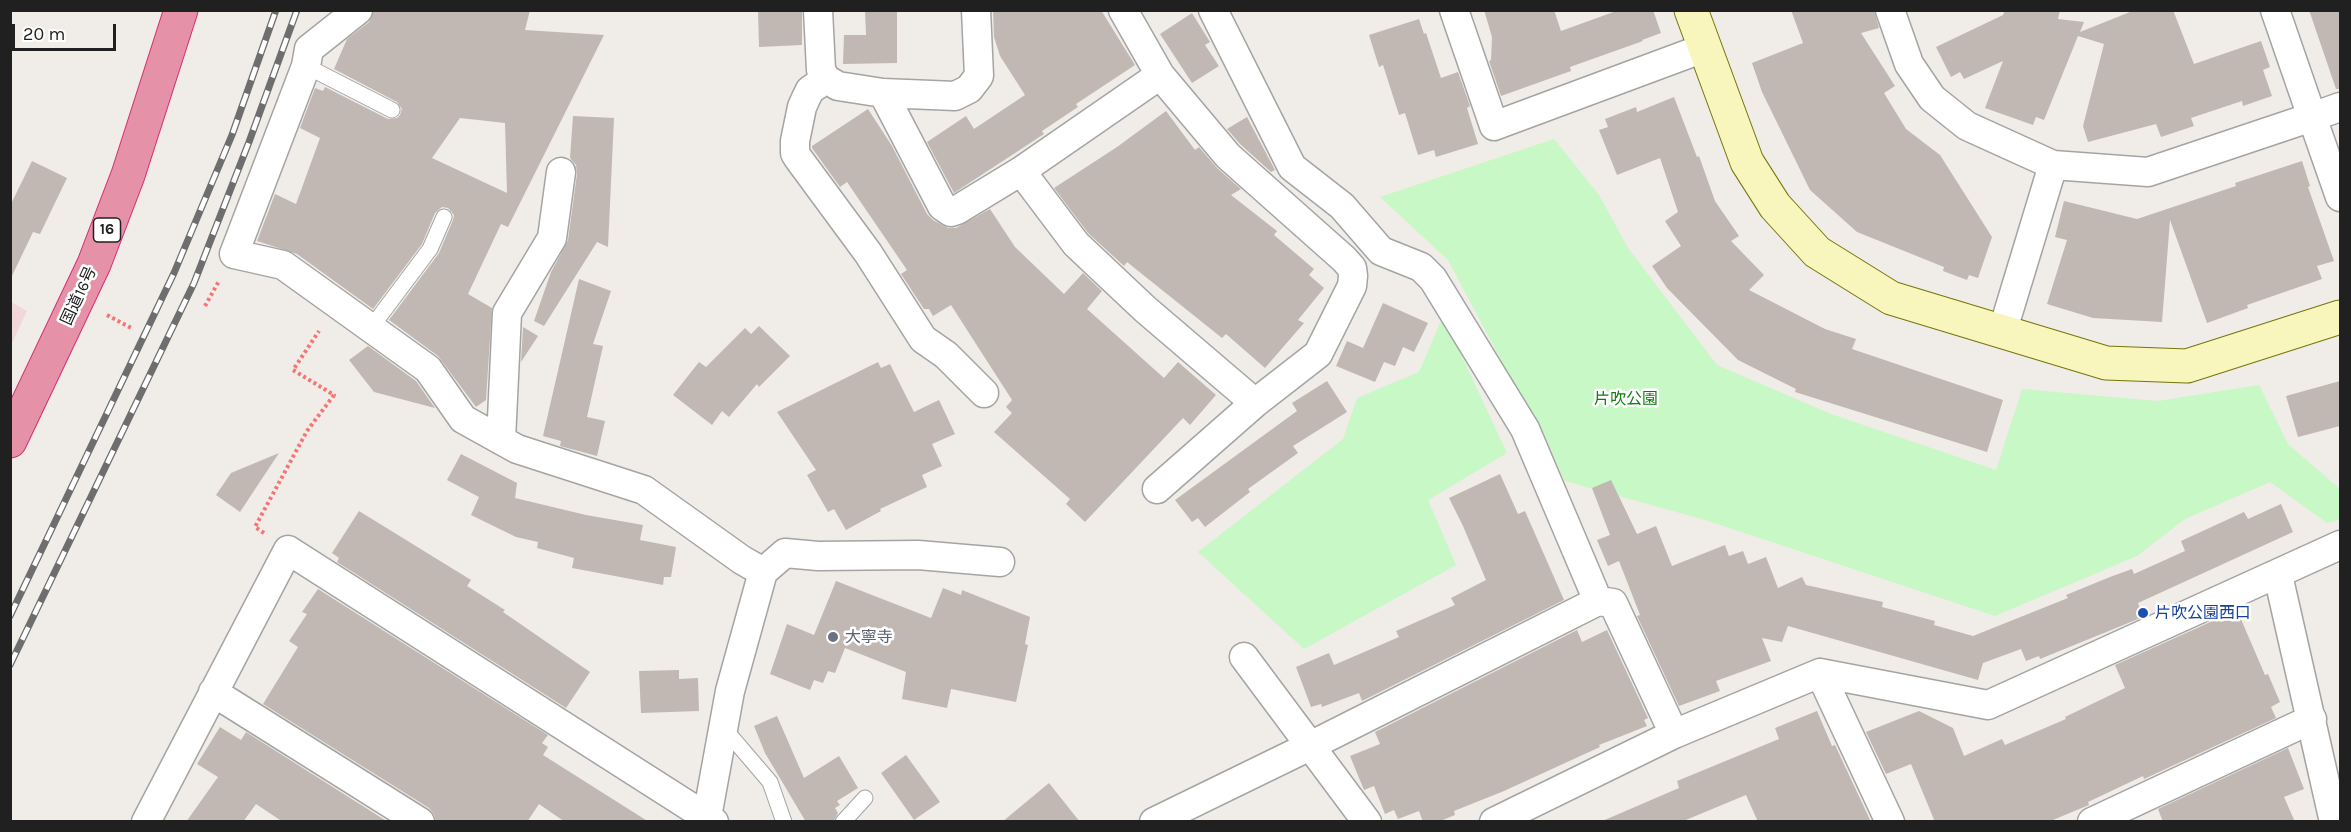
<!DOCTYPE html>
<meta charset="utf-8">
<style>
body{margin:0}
#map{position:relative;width:2351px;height:832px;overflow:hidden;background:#f0ece7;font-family:Karla,sans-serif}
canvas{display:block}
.frame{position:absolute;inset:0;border:12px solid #202020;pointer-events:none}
.scale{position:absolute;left:12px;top:24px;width:104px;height:27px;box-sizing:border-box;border:3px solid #202020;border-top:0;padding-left:8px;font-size:18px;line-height:21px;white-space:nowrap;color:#202020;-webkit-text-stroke:4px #fff;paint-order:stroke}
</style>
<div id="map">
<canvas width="2351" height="832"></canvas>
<div class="frame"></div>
<div class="scale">20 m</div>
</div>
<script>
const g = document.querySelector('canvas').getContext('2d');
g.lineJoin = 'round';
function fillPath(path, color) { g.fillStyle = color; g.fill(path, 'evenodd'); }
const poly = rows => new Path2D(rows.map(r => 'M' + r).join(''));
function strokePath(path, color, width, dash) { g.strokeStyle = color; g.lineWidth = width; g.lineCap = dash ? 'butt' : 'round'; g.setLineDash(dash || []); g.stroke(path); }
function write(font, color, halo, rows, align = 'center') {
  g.font = font + ' Karla,"Noto Sans JP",sans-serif'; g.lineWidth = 5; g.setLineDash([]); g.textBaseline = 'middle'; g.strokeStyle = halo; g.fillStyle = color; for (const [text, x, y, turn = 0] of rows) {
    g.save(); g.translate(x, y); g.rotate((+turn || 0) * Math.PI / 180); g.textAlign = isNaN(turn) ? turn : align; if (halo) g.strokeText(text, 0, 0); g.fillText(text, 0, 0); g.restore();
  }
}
const commercial = poly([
 [11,302,27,311,11,345]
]);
const park = poly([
 [1554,139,1599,195,1628,248,1717,365,1831,414,1996,470,2022,389,2158,401,2259,385,2288,444,2340,489,2340,519,2327,523,2270,482,2185,519,2137,556,1995,616,1705,520,1565,481,1448,260,1380,197],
 [1443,316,1507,453,1428,500,1456,565,1304,649,1198,552,1343,439,1357,398,1419,372]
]);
const building = poly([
 [374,10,530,10,525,30,604,35,508,227,501,224,468,294,492,308,486,400,476,407,438,356,389,320,439,253,453,220,454,215,448,208,442,207,435,213,422,244,373,309,297,254,257,241,275,194,296,204,320,138,300,128,315,88,323,91,325,87,388,119,397,118,400,115,402,109,397,102,334,69,347,39,369,22],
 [460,118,505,123,507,193,432,158],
 [758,10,802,10,802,45,759,47],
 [865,10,897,10,897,63,843,64,844,35,866,35],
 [993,10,1101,10,1135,65,1076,104,1078,107,1042,131,1044,134,954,193,927,142,966,116,974,129,1025,95,1000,56,994,37],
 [1484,10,1554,10,1561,31,1619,10,1653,10,1661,33,1642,40,1643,41,1570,67,1571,71,1501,96,1489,61,1491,60,1492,37],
 [1791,10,1874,10,1879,28,1861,33,1895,86,1884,93,1906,129,1940,155,1992,237,1978,278,1969,275,1967,280,1943,271,1944,267,1857,232,1810,190,1762,92,1752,63,1803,43],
 [2005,10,2060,10,2058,19,2084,22,2080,32,2135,10,2173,10,2194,64,2261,41,2270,67,2263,70,2272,96,2243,106,2242,101,2191,118,2194,126,2161,137,2156,124,2088,142,2083,126,2104,44,2078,36,2044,120,2036,117,2033,125,1985,108,2003,61,1964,79,1960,72,1951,77,1936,47,2003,15],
 [2309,10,2340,10,2340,89,2336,89],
 [1192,13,1210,42,1205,45,1219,66,1192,83,1160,34],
 [1419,19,1424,34,1426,33,1441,78,1458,72,1470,106,1467,108,1478,144,1436,157,1434,150,1418,155,1405,113,1399,115,1383,65,1379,67,1369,35],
 [1674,97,1697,157,1699,156,1715,201,1739,236,1731,241,1764,275,1749,290,1825,329,1856,339,1852,349,2003,400,1987,452,1795,392,1796,389,1738,360,1667,288,1652,266,1681,246,1665,221,1678,212,1660,158,1617,175,1599,130,1608,127,1605,119,1636,107,1637,112],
 [868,109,892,146,927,214,933,220,948,228,956,228,990,209,1015,247,1064,294,1083,273,1102,291,1087,309,1164,378,1178,362,1216,395,1190,425,1183,418,1085,522,1066,504,1070,499,994,432,1012,413,1006,407,1012,400,951,305,933,316,929,309,924,309,901,274,907,270,847,182,840,187,812,148,812,146],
 [1166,111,1195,150,1199,147,1217,168,1241,189,1231,195,1277,231,1274,235,1314,269,1309,275,1324,288,1298,320,1304,323,1265,368,1226,334,1222,338,1127,262,1124,266,1088,233,1054,188,1117,147],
 [573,116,614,118,608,247,597,242,544,326,534,321,551,272,568,240,577,174,576,165,570,158],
 [1247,117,1275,170,1271,172,1240,144,1227,129],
 [32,161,67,178,40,234,33,232,10,280,10,206],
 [2302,161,2310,186,2308,187,2334,261,2317,266,2322,279,2247,305,2248,308,2207,323,2170,220,2162,322,2093,318,2047,304,2067,240,2055,237,2064,201,2137,219,2236,186,2235,183],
 [579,279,611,291,593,344,603,346,587,417,605,421,597,456,560,446,561,441,543,436],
 [1383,303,1428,323,1414,352,1403,347,1395,366,1384,362,1375,382,1336,366,1347,341,1363,348],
 [759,326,790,356,759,387,757,384,729,417,722,411,712,425,673,395,699,362,706,367,745,328,751,334],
 [523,327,538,336,521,362],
 [368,346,416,381,435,408,374,392,349,360],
 [878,362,881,368,890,364,914,412,939,400,955,434,932,444,942,466,922,475,927,487,880,509,881,511,846,530,834,509,828,512,807,475,816,470,777,412],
 [1327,381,1347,412,1293,446,1298,453,1248,489,1250,492,1205,527,1198,518,1192,522,1175,500,1297,411,1292,403],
 [2340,381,2340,426,2298,437,2286,396],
 [279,453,240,512,216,495,231,473],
 [461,454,517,483,515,498,586,515,643,525,640,540,676,547,671,577,664,577,663,585,572,568,574,558,537,548,538,542,516,537,471,515,479,497,447,480],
 [1500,474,1518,514,1525,511,1564,600,1362,701,1359,693,1322,707,1321,704,1311,707,1296,667,1329,653,1334,665,1399,637,1396,631,1455,605,1451,598,1486,580,1463,526,1449,498],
 [1611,480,1637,534,1656,526,1672,566,1725,545,1729,556,1743,551,1748,564,1766,557,1778,588,1802,577,1806,585,1883,602,1882,607,1935,621,1934,625,1973,636,2068,598,2066,595,2110,577,2132,569,2134,574,2185,551,2181,541,2244,512,2248,519,2281,504,2293,532,2138,603,2143,617,2040,659,2039,656,2026,661,2021,649,1983,663,1978,680,1788,626,1782,642,1762,638,1771,661,1716,681,1720,691,1679,706,1637,616,1640,615,1619,561,1608,566,1597,540,1610,535,1592,488],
 [359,511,471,580,467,586,505,610,503,612,590,672,566,708,337,562,339,558,332,553],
 [836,581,931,618,943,588,961,595,962,590,1030,617,1025,644,1028,645,1016,702,951,689,947,708,902,699,906,672,845,648,835,673,828,671,823,683,814,680,810,690,770,674,787,624,814,635],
 [318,589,548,735,542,743,548,747,543,755,649,822,565,822,539,804,527,822,436,822,434,814,429,808,263,704,298,647,289,641,307,614,302,612],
 [2237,610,2265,675,2268,674,2280,702,2271,707,2276,718,2144,779,2143,776,2088,802,2089,805,2048,822,1935,822,1911,764,1886,774,1866,732,1919,711,1953,728,1964,756,2002,739,2005,745,2066,719,2065,717,2125,688,2115,665],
 [1577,630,1582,642,1607,630,1648,718,1644,720,1647,726,1599,745,1600,747,1504,791,1454,811,1455,815,1438,822,1423,822,1419,811,1398,819,1394,810,1385,814,1374,786,1364,790,1350,756,1380,744,1375,732],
 [679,670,679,679,698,678,699,711,641,713,639,671],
 [1817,711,1832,746,1835,745,1871,822,1758,822,1746,795,1681,822,1600,822,1679,788,1677,781,1779,739,1775,728],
 [777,716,804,778,839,756,858,788,837,801,840,805,835,808,838,813,833,822,806,822,765,753,754,726],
 [220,727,241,740,246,732,388,822,283,822,256,804,243,822,186,822,218,777,197,764],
 [2288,748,2304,789,2284,797,2295,822,2163,822,2158,809],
 [906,755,940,802,914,820,881,773],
 [1049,783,1080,822,1002,822]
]);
const path = poly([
 [205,306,219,281],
 [107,315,133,329],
 [264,533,255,527,307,431,334,395,293,370,319,331]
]);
const lane = poly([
 [306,66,392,110],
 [370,329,430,249,444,217],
 [723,727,770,782,784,822],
 [843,822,865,798]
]);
const street = poly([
 [358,10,309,49,306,66,234,254,283,265,428,369,463,419,517,449,644,490,742,560,763,572,785,553,818,556,918,555,1000,562],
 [818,10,821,70,826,79],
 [976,10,979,76,969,89,955,96,883,93,838,86,826,79,810,90,806,98,802,107,795,141,795,153,798,158,868,253,923,339,946,355,984,393],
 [1213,10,1292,167,1342,206,1381,251,1421,267,1433,279,1525,429,1598,601],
 [1454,10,1494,126,1704,48],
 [1890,10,1909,64,1932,98,1967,126,2053,165,2148,172,2312,117,2340,197],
 [2275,10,2312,117,2340,107],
 [883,93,942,206,951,212,957,210,1021,171,1160,75],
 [1021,171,1076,244,1145,309,1255,403,1318,354,1352,286,1353,276,1352,268,1344,259,1228,156,1160,75,1123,10],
 [2002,333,2053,165],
 [501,440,507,313,552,238,561,172],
 [1157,489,1255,403],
 [2278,575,2334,822],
 [1244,657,1367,822],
 [1820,673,1890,822],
 [213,692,420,822],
 [707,817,730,691,763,572],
 [146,822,288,550,714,822],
 [1154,822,1310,746,1598,601,1613,603,1674,734],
 [1494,822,1674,734,1820,673,1988,705,2340,545],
 [2092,822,2312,719]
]);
const secondary = poly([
 [1691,10,1747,162,1775,206,1817,252,1891,298,2106,363,2187,366,2340,317]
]);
const highway = poly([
 [10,441,94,264,128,175,181,10]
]);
const rail = poly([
 [10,616,174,273,232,135,276,10],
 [10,665,194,283,249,142,297,10]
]);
const markers = [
 [2143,613,6,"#1a4fb4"],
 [833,637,6,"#6b7280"]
];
const shields = [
 [107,230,27]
];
const shieldNames = [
 ["16",107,230]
];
const streetNames = [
 ["国道16号",79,296,-65]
];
const parkNames = [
 ["片吹公園",1626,399]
];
const transitNames = [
 ["片吹公園西口",2155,613]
];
const worshipNames = [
 ["大寧寺",845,637]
];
fillPath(commercial, '#f0d7d8');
fillPath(park, '#c7f8c6');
fillPath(building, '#c1b8b3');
strokePath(lane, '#a4a4a4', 17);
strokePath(street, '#a4a4a4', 31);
strokePath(secondary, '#747608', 35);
strokePath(highway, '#d72c76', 35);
strokePath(path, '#f67472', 4, [3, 3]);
strokePath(lane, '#fff', 15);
strokePath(street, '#fff', 28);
strokePath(secondary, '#f8f6bd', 33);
strokePath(highway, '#e591a8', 33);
strokePath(rail, '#6e6e6e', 7);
strokePath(rail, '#fff', 4.5, [14]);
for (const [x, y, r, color] of markers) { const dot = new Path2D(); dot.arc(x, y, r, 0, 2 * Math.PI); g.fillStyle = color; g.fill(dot); strokePath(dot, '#fff', 2); }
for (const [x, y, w] of shields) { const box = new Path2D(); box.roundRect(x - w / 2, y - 12, w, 24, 4.5); g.fillStyle = '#fff'; g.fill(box); strokePath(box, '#202020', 1.5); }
write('bold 15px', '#202020', null, shieldNames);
write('16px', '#202020', '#fff', streetNames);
write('16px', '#0f7e0f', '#fff', parkNames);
write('16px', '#164399', '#fff', transitNames, 'left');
write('16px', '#5b616d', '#fff', worshipNames, 'left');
</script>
